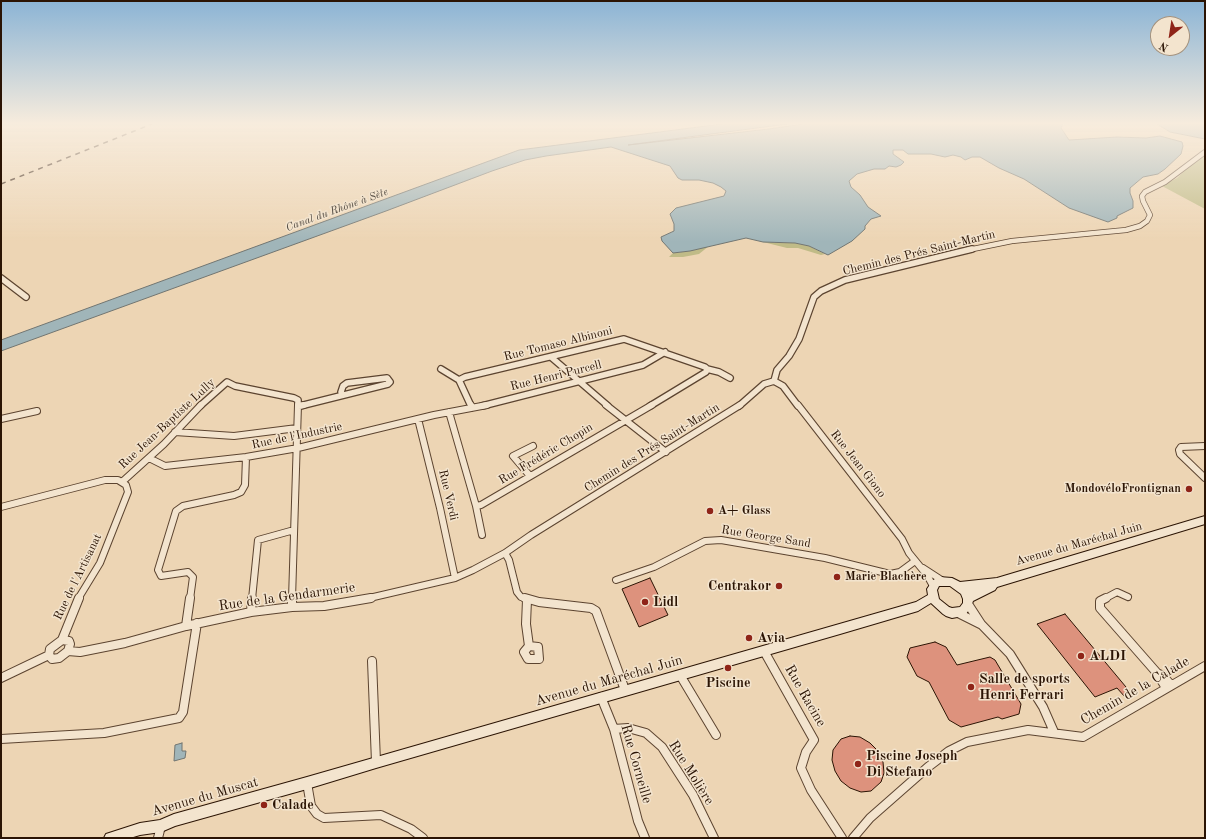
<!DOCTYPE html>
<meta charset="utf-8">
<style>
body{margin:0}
#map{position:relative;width:1206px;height:839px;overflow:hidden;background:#edd5b4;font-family:"Old Standard TT",serif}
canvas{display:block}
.frame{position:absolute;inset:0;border:2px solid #2b1404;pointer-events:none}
.north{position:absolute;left:1150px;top:16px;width:40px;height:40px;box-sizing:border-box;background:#f3e4ce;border:1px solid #a3917d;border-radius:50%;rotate:210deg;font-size:11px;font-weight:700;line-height:16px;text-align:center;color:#2b1404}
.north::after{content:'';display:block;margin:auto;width:14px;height:18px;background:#8f2418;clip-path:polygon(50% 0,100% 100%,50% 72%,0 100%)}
</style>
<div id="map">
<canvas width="1206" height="839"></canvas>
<div class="frame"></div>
<div class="north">N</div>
</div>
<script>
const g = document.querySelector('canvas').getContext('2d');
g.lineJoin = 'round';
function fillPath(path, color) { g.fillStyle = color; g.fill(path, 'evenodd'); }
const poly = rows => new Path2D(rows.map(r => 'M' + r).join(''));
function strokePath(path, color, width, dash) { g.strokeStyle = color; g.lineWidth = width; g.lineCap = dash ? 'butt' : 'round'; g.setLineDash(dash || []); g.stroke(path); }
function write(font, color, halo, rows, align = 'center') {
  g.font = font + ' "Old Standard TT",serif'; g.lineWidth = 3; g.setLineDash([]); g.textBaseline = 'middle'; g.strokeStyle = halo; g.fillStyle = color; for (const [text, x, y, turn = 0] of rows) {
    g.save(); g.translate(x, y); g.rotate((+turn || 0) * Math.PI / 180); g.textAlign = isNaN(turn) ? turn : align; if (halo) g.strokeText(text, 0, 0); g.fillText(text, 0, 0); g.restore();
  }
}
const green = poly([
 [1202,154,1205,154,1205,209,1162,186,1177,178],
 [763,242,795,243,809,246,825,254,821,255,798,248,787,248],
 [709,246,699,254,683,257,669,257,673,253,690,251]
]);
const water = poly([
 [722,124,787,124,628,145,769,129,803,124,1063,124,1061,128,1069,140,1117,137,1146,138,1160,136,1182,142,1183,146,1181,154,1165,169,1158,174,1143,177,1130,188,1130,193,1133,201,1133,208,1117,216,1117,218,1108,222,1069,208,1024,179,999,168,980,157,972,157,965,160,961,157,953,155,945,157,931,154,908,154,903,150,893,150,893,154,904,162,901,165,896,167,889,166,885,169,874,169,857,174,849,181,851,187,860,195,868,207,881,216,871,219,865,226,865,229,852,241,828,255,809,246,795,243,763,242,746,238,690,251,673,253,662,241,661,237,674,231,674,224,670,214,676,208,724,196,726,191,721,187,713,183,699,180,682,180,678,178,670,166,611,147,546,156,525,160,492,171,386,211,1,351,1,340,519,150,722,124],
 [1157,124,1205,124,1205,139,1170,132,1157,124],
 [182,743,182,751,186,751,185,758,174,761,175,745,182,743]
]);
const building = poly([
 [650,578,668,615,639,627,622,589,650,578],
 [1065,614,1131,693,1125,697,1117,688,1095,697,1037,624,1065,614],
 [935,642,946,647,957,665,990,657,995,660,1021,704,1019,714,1002,719,998,717,961,727,949,720,929,682,917,676,907,657,910,648,935,642],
 [850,736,860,737,870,743,878,751,883,762,884,773,881,782,871,791,861,792,850,788,841,781,835,771,832,760,833,750,841,739,850,736]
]);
const streetFar3 = poly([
 [968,250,1012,241,1126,230,1140,226,1147,221,1150,215,1143,201,1142,196,1145,192,1165,182,1205,152]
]);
const streetFar2 = poly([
 [1,278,26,297],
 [551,357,608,406],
 [441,369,459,380],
 [707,369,719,372,730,378],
 [774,381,783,386,798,406],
 [200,406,227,382,235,386,294,398,298,400,298,406],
 [300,406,388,384,390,382,387,378,347,383,343,386,341,392,342,394],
 [471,406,459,380,465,377,624,339,705,367,707,369,706,372,650,406],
 [482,406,643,365,665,352],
 [739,406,764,384,774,381,777,370,789,356,799,339,814,297,821,291,845,280,972,249]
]);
const streetFar1 = poly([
 [471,405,472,408],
 [606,405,666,452],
 [798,405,902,539,909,553,927,575,933,586],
 [298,406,304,405],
 [449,412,476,506,482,535],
 [1,419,37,411],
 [418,419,440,508,455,578],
 [175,432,234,436,297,428],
 [1205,446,1181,447,1179,450,1180,454,1205,478],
 [149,458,165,466,246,457,298,448,434,415,487,405],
 [530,476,513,456,533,446],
 [122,482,164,444,201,405],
 [476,506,481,505,652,405],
 [1,507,105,480,118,480,126,485,128,492,100,563,78,599],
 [505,553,509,560,517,592,521,597,528,599],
 [923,568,943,581],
 [616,580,654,567,705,541,721,540,825,558,890,574,900,572,915,561],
 [190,599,193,577,188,572,161,576,158,570,176,511,183,506,234,495,241,492,245,485,246,457],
 [252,599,258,540,294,530],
 [292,599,298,405],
 [365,599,455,578,473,570,505,553,531,535,740,405],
 [1104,599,1117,592,1128,597]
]);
const street = poly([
 [525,598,539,602,591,608,596,611,625,690],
 [1106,598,1100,601,1100,608,1157,673,1166,688],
 [527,600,526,624,529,646],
 [968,604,981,624,1010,654,1043,707,1054,732],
 [292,607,292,598],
 [251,612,252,598],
 [958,613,980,624],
 [186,626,190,598],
 [62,640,79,598],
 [62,640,69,641,70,644,68,651,59,658,52,659,49,655,50,649,62,640],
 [529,646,538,647,539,659,528,659,524,652,529,646],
 [68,651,80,652,125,643,186,626,251,612,292,607,324,606,371,598],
 [764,651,814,740,806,752,801,768,811,790,842,838],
 [372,661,376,762],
 [1157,673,1163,676,1171,685],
 [680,675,716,735],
 [1,678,49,655],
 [601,697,614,729,638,821,645,838],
 [614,729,628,728,646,733,662,747,693,795,714,838],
 [1,739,104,733,179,718,183,712,197,623],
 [307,783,311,806,317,814,324,818,381,815,411,829,423,838],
 [158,838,161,826],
 [853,838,870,818,928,767,949,751,967,742,1028,730,1083,737,1205,666]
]);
const secondary = poly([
 [1205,516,1205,524,997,587,995,590,973,601,971,607,966,614,963,616,952,618,946,616,943,614,931,603,918,611,840,634,376,768,307,789,175,826,161,832,140,835,130,838,104,838,106,834,140,823,160,820,174,814,307,777,916,602,928,595,927,589,933,580,939,577,952,578,960,582,997,578,1205,516],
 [939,586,950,586,961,594,963,599,963,603,960,607,952,608,949,607,939,599,937,590,939,586]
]);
const rail = poly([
 [1,184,152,124]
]);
const markers = [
 [1189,489,4,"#8f2418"],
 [710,511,4,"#8f2418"],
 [837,577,4,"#8f2418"],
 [779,586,4,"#8f2418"],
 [645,602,4,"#8f2418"],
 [749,638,4,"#8f2418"],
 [1081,656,4,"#8f2418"],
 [728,668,4,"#8f2418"],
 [971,687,4,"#8f2418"],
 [858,764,4,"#8f2418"],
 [264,805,4,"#8f2418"]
];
const farWaternames = [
 ["Canal du Rhône à Sète",337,210,-20]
];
const streetNames = [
 ["Chemin des Prés Saint-Martin",919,253,-14],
 ["Rue Tomaso Albinoni",558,344,-14],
 ["Rue Henri Purcell",556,376,-14],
 ["Rue Jean-Baptiste Lully",167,424,-43],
 ["Rue de l'Industrie",297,436,-12],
 ["Chemin des Prés Saint-Martin",652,448,-32],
 ["Rue Frédéric Chopin",546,454,-31],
 ["Rue Jean Giono",858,464,52],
 ["Rue Verdi",448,495,77],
 ["Rue George Sand",766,537,9],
 ["Avenue du Maréchal Juin",1079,544,-16],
 ["Rue de l'Artisanat",78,577,-64]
];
const poiNames = [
 ["MondovéloFrontignan",1181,489,"right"],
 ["A+ Glass",718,511],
 ["Marie Blachère",845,577]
];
const nearPoinames = [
 ["Centrakor",771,586,"right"],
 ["Lidl",653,602],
 ["Avia",757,638],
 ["ALDI",1089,656],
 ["Salle de sports",979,679],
 ["Henri Ferrari",979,695],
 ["Piscine",728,683,"center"],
 ["Piscine Joseph",866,756],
 ["Di Stefano",866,772],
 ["Calade",272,805]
];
const nearStreetnames = [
 ["Rue de la Gendarmerie",287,597,-8],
 ["Avenue du Maréchal Juin",609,681,-16],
 ["Chemin de la Calade",1135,691,-30],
 ["Rue Racine",805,696,60],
 ["Rue Corneille",636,764,74],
 ["Rue Molière",691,773,58],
 ["Avenue du Muscat",205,797,-16]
];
fillPath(green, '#c0bb87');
fillPath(water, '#a0b5b9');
strokePath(water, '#717571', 1);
fillPath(building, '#dd927d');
strokePath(building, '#2b1404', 1);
strokePath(streetFar3, '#5c4430', 6);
strokePath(streetFar2, '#5c4430', 8);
strokePath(streetFar1, '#5c4430', 8);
strokePath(street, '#5c4430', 10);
strokePath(secondary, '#2b1404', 2);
strokePath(streetFar3, '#f3e4ce', 4.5);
strokePath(streetFar2, '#f3e4ce', 5.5);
strokePath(streetFar1, '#f3e4ce', 6);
strokePath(street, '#f3e4ce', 8);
fillPath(secondary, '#f3e4ce');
strokePath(rail, '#2b1404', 1.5, [5, 5]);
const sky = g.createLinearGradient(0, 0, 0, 242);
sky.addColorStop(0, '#8bb4d5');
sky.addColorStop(0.51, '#f7ecdd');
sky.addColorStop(1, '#f7ecdd00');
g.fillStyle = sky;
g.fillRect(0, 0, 1206, 242);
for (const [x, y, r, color] of markers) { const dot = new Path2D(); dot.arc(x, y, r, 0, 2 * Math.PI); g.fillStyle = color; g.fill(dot); strokePath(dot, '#f3e4ce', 1.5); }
write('italic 11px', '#544c43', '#f3e4ce', farWaternames);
write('12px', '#2b1404', '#f3e4ce', streetNames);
write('bold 12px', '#2b1404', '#f3e4ce', poiNames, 'left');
write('bold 14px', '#2b1404', '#f3e4ce', nearPoinames, 'left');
write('14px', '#2b1404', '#f3e4ce', nearStreetnames);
</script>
